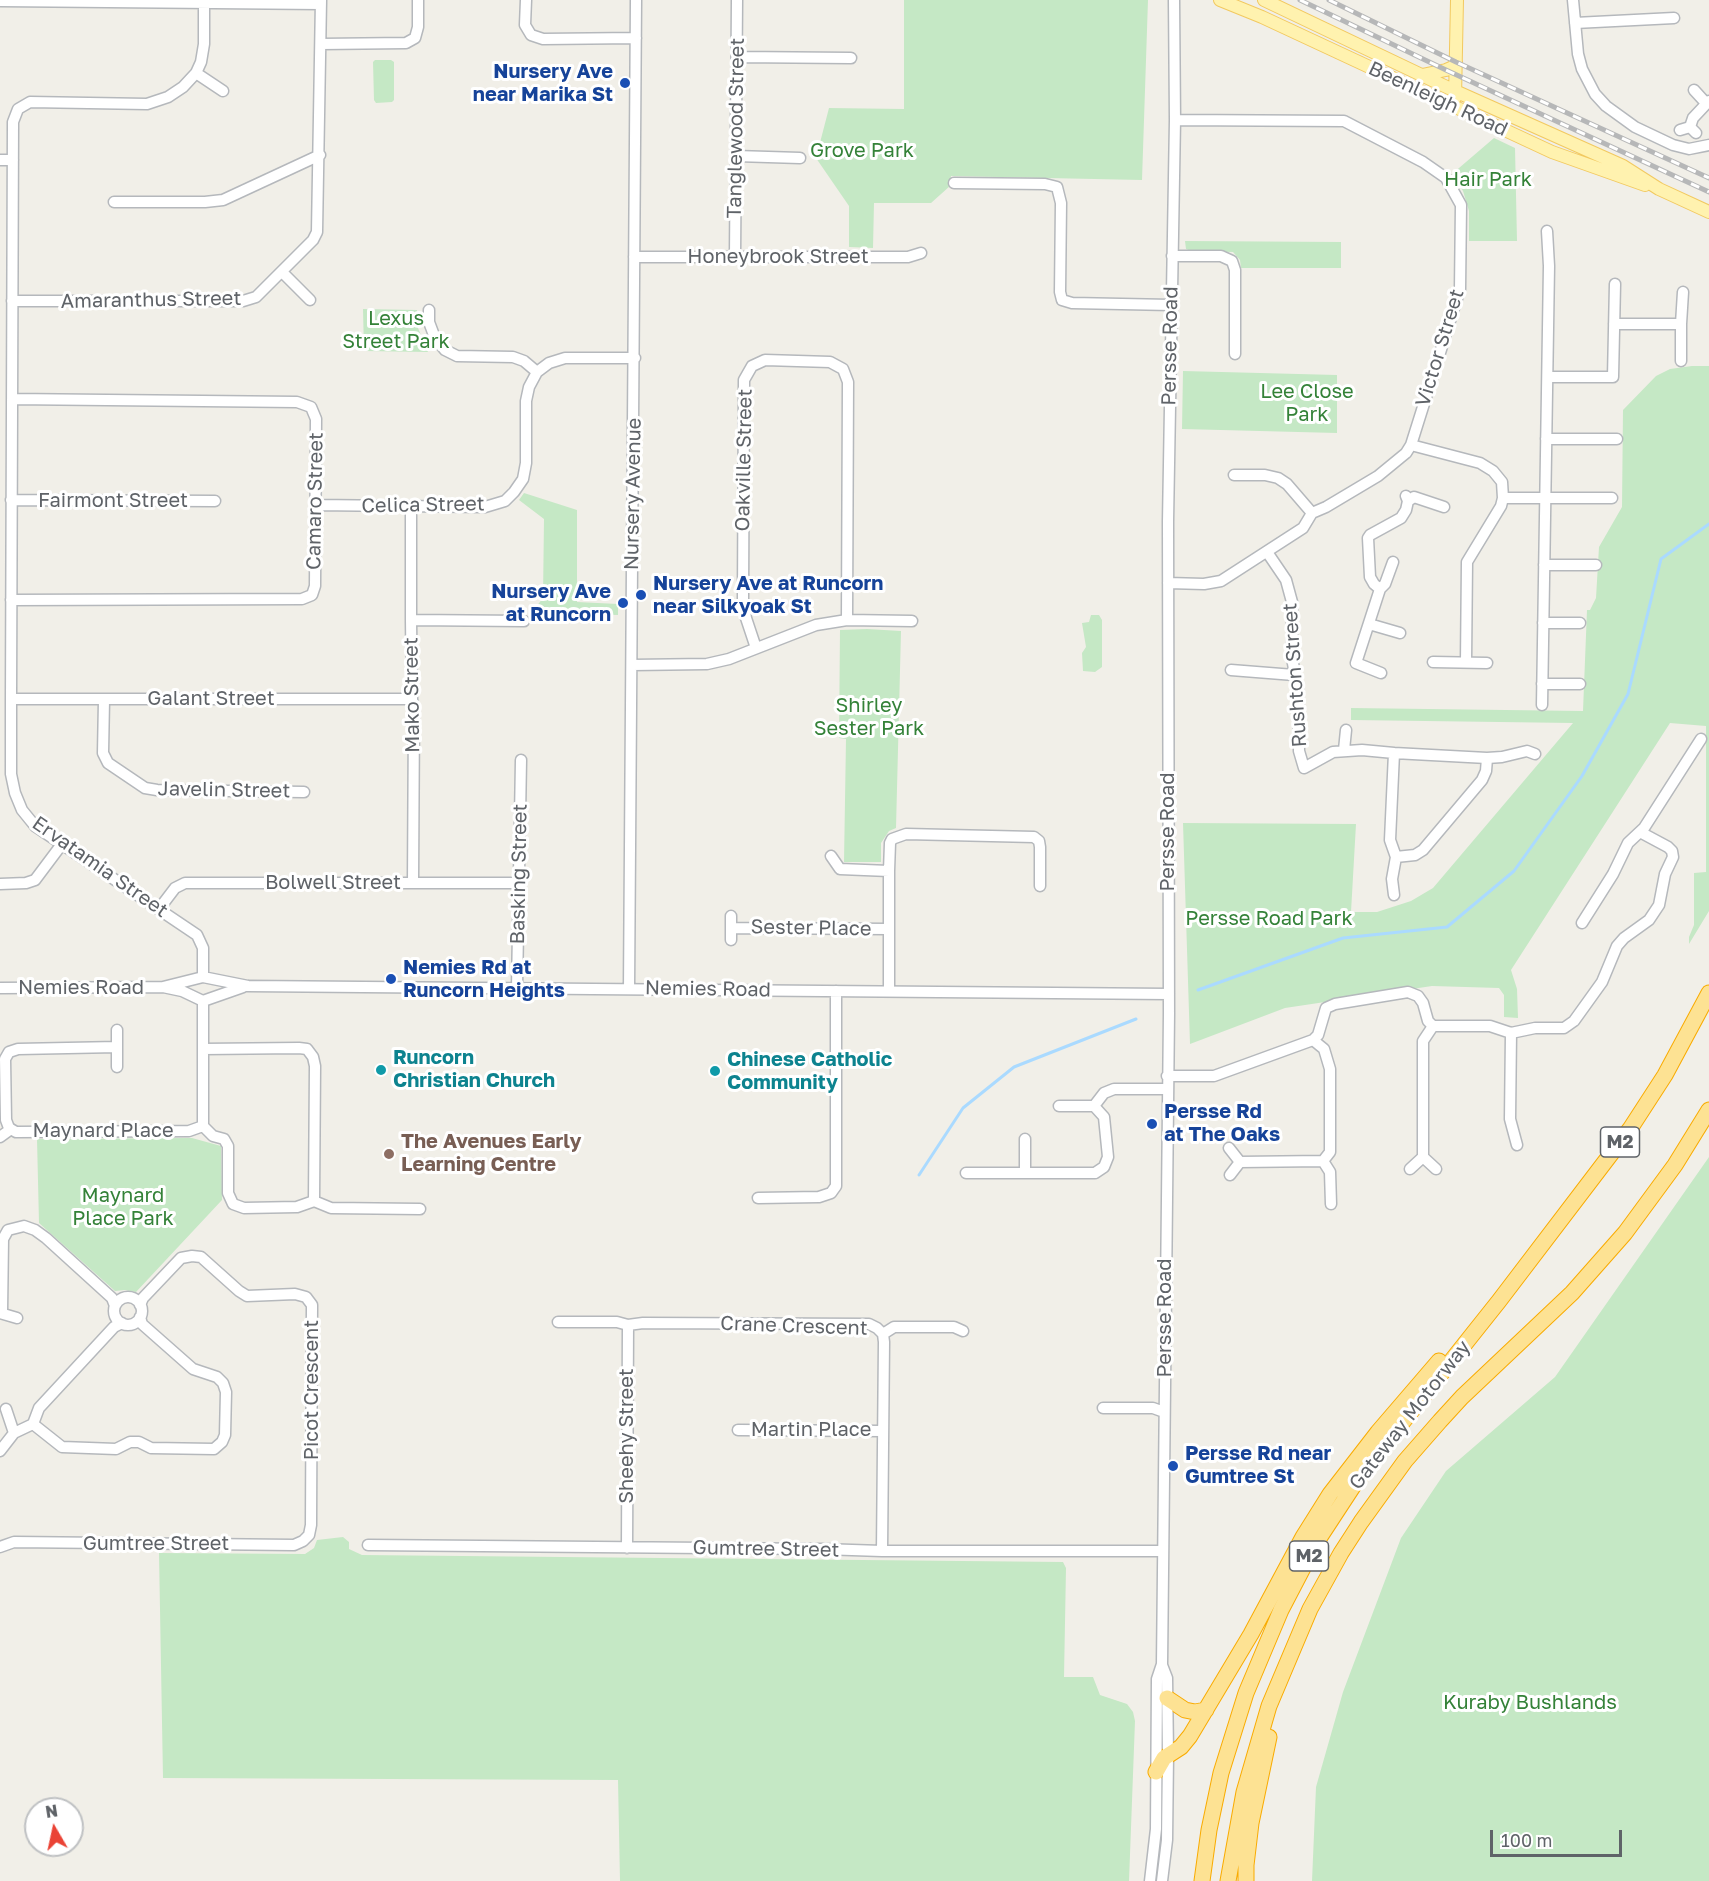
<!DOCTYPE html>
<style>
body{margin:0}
#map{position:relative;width:1709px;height:1881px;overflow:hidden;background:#f1efe8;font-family:"Golos Text",sans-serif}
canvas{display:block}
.north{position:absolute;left:24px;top:1797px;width:60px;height:60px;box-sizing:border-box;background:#fff;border:2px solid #bfc1c3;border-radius:50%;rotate:351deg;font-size:16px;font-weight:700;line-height:24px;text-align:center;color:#5f6368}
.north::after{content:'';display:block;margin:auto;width:21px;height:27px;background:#ea4335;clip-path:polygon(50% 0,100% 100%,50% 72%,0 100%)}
.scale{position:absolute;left:1490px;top:1830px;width:132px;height:27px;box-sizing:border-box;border:3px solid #5f6368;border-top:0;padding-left:8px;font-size:18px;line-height:21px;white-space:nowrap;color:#5f6368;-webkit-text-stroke:4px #fff;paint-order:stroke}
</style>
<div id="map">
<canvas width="1709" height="1881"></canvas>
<div class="north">N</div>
<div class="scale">100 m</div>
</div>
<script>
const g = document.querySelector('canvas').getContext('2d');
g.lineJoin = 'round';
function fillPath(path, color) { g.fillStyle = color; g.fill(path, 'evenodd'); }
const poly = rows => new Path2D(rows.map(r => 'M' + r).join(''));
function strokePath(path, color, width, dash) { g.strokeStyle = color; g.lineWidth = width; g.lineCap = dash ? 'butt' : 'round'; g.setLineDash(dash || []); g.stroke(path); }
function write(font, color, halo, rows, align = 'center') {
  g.font = font + ' "Golos Text",sans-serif'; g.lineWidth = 6; g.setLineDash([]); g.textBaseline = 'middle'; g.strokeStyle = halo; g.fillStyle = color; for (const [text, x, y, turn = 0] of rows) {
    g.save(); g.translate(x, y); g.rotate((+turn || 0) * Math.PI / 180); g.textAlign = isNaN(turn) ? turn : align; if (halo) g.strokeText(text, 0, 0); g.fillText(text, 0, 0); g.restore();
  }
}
const green = poly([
 [904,0,1148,0,1142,180,951,176,950,186,931,203,874,203,873,248,849,247,849,206,816,158,829,108,904,109],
 [375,60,391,60,394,62,394,100,392,102,376,103,374,100,373,62],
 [1494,138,1515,148,1517,241,1469,241,1469,211,1463,191,1452,174],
 [1185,241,1341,242,1341,268,1241,268,1240,260,1233,252,1191,251,1186,249],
 [363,309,417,310,418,328,428,352,364,351],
 [1692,366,1709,366,1709,911,1689,944,1689,937,1694,925,1694,873,1706,872,1706,726,1670,723,1511,970,1517,989,1518,1018,1504,1017,1504,995,1499,988,1432,986,1285,1008,1190,1044,1183,823,1356,824,1351,912,1377,912,1411,901,1433,888,1573,723,1351,720,1351,708,1583,711,1587,610,1590,610,1596,598,1599,547,1622,507,1623,410,1656,376,1670,369],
 [1183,371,1337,375,1337,433,1182,429],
 [524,493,577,510,577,602,618,604,618,615,577,614,576,623,534,622,532,612,543,598,544,519,519,500],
 [1091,615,1099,615,1102,620,1102,667,1095,672,1083,671,1082,653,1086,647,1082,623,1089,622],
 [867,629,901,631,896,828,889,831,881,843,881,862,844,862,846,739,839,738,840,630],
 [192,1138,221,1146,222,1200,136,1292,125,1290,115,1291,39,1223,37,1139],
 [1709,1157,1709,1881,1312,1881,1316,1787,1343,1692,1401,1538,1446,1471,1555,1377],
 [343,1537,349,1542,349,1549,362,1555,1063,1562,1066,1568,1064,1677,1093,1677,1100,1695,1127,1704,1133,1712,1135,1721,1129,1881,620,1881,618,1780,163,1778,159,1553,305,1554,314,1548,317,1540]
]);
const stream = poly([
 [1198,990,1343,938,1447,927,1514,871,1582,776,1628,694,1661,559,1709,524],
 [919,1175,963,1108,1014,1067,1136,1019]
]);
const minor = poly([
 [526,0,525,25,531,35,543,39,636,38],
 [1573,0,1578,54,1582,69,1595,94,1606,106,1635,127,1673,145,1689,149,1709,145],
 [0,1,321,4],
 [1575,23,1674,18],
 [321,44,406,43,415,38,418,27,418,0],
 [737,57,851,58],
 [196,73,223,91],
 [1694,90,1706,103],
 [1690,127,1693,118,1709,101],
 [1680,130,1690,127,1696,133],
 [736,156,800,158],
 [0,160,13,160],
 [954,183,1045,184,1057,187,1061,203,1060,292,1062,300,1072,303,1171,305],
 [114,202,205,202,223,200,320,155],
 [1172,256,1221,256,1232,261,1235,270,1235,354],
 [634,257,908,257,921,253],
 [735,257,737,0],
 [282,272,310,300],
 [12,301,243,301,256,297,313,240,317,232,321,0],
 [429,310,429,322,435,338,445,350,457,356,513,357,524,361,537,372],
 [1614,324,1681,324],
 [1681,361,1681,324,1683,292],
 [1548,377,1613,377,1615,284],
 [1546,439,1617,439],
 [1411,445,1480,463,1493,471,1502,482,1503,498,1501,506,1467,562,1466,662],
 [1234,475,1265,475,1278,478,1287,484,1312,513],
 [1503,498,1612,498],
 [11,500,215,501],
 [1408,501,1414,497,1444,507],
 [316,505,485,507,505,501,514,492,523,479,526,463,526,401,529,387,537,372,549,363,565,358,635,358],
 [411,507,411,620,412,699,414,711,413,883],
 [1267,552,1286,580,1292,602,1292,658,1298,690,1299,751,1304,768,1333,752,1362,750,1394,753],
 [1544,565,1596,565],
 [1168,583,1204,584,1221,581,1303,528,1312,513,1326,507,1378,476,1406,453,1411,445,1460,289,1461,205,1446,178,1423,162,1344,121,1175,120],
 [1380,589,1385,584,1393,562],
 [11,600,302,599,312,595,315,586,316,419,311,407,297,402,12,399],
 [411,620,524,621],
 [1543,623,1580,623],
 [1369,624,1400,633],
 [756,648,746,618,743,599,744,380,752,366,765,360,830,362,843,369,848,382,847,620],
 [1433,662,1487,663],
 [632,665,707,664,729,659,816,625,847,620,912,621],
 [1231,670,1294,675],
 [1381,673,1356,663,1380,589,1374,584,1370,577,1368,538,1370,535,1401,518,1406,510,1408,501,1406,496],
 [1542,684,1580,684],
 [11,699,412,699],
 [104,700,103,753,108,763,145,788,157,790,304,792],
 [1542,705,1549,266,1547,231],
 [1344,750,1346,730],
 [1487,758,1502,757,1527,751,1535,754],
 [831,856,840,869,889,871],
 [0,884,26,883,35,880,62,844],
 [1394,895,1392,879,1396,857,1415,855,1423,850,1482,780,1486,771,1487,758,1394,753,1390,840,1396,857],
 [159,909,175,888,185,883,518,883],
 [1582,923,1613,874,1628,843,1644,828,1701,739],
 [732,928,889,929],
 [731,940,731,916],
 [203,977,203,948,197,935,35,826,22,810,15,793,11,774,11,699,13,122,18,109,30,102,147,104,168,97,183,87,196,73,201,62,204,44,204,3],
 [163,987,203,977,248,986,1169,994],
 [0,988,163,987,182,991,203,1001,243,987],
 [517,988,521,760],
 [629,989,636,0],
 [889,991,889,871,890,843,892,839,906,834,1034,837,1039,841,1040,847,1040,886],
 [203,1001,203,1126,213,1136,224,1139,228,1146,228,1193,233,1204,244,1208,297,1207,314,1201,331,1208,420,1209],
 [117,1030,117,1067],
 [1511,1033,1510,1119,1517,1145],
 [117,1047,18,1049,9,1052,5,1059,6,1120,9,1128,16,1132,189,1131,203,1126],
 [203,1049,299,1048,307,1049,313,1057,315,1066,314,1201],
 [1167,1076,1214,1076,1313,1040,1318,1035,1326,1008,1335,1004,1408,992,1418,996,1423,1003,1428,1021,1433,1026,1490,1026,1511,1033,1535,1028,1564,1028,1574,1021,1602,982,1617,946,1624,938,1649,920,1659,905,1665,874,1673,857,1672,851,1668,847,1640,832],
 [1094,1106,1104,1093,1114,1089,1167,1089],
 [0,1137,11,1129],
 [1025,1139,1025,1173],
 [1229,1148,1240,1162,1230,1175],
 [1423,1157,1423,1041,1433,1026],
 [1323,1161,1330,1172,1331,1204],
 [1240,1162,1323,1161,1330,1152,1330,1069,1324,1049,1313,1040],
 [1410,1169,1423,1157,1436,1169],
 [966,1173,1095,1173,1104,1167,1108,1157,1104,1117,1094,1106,1059,1106],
 [758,1198,819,1197,831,1193,836,1186,836,991],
 '114 1311a14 14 0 1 1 28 0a14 14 0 1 1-28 0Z',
 [0,1313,17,1318],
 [2,1313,3,1239,8,1230,24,1226,35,1230,46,1238,112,1298,115,1306],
 [558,1322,617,1322,628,1325,643,1323,869,1324,877,1328,883,1334,884,1342,882,1551],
 [883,1334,894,1327,954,1327,963,1331],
 [1103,1408,1153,1408,1164,1412],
 [6,1409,14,1433],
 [33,1424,62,1447,116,1449,130,1442,139,1442,151,1448,214,1449,222,1442,225,1435,226,1392,223,1383,217,1377,193,1369,142,1324,140,1317],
 [738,1430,883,1431],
 [0,1451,14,1433,33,1424,39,1408,114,1327,122,1323],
 [368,1545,822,1549,882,1551,1163,1551],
 [0,1547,14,1542,294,1545,303,1541,309,1535,311,1525,312,1305,306,1297,295,1294,247,1296,239,1291,201,1257,192,1256,181,1258,143,1298,140,1305],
 [627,1548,628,1325],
 [1162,1665,1167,1678,1168,1755,1167,1840,1162,1881],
 [1150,1881,1156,1829,1157,1679,1162,1664,1169,1013,1168,522,1175,120,1174,0]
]);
const major = poly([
 [1220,0,1262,17,1552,152,1645,185],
 [1264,0,1455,91,1623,166,1659,189,1709,212],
 [1422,75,1446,70,1453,67,1456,62],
 [1455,98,1457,0]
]);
const highway = poly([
 [1167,1698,1185,1710,1195,1712,1206,1710],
 [1156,1772,1164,1758,1181,1747,1190,1736,1251,1634,1303,1537,1330,1494,1378,1432,1439,1361],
 [1202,1881,1209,1830,1221,1773,1246,1693,1281,1610,1316,1543,1354,1485,1374,1458,1499,1301,1630,1129,1665,1075,1709,993],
 [1228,1881,1244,1792,1269,1706,1310,1609,1341,1553,1361,1522,1405,1461,1440,1421,1462,1397,1572,1293,1625,1233,1675,1165,1709,1110],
 [1246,1881,1246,1865,1251,1823,1269,1737]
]);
const rail = poly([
 [1300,0,1446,70,1709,192],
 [1329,0,1456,62,1709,178]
]);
const markers = [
 [625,83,6,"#1a4fb4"],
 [641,595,6,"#1a4fb4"],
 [623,603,6,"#1a4fb4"],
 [391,979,6,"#1a4fb4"],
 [381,1070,6,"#0f9aa8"],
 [715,1071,6,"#0f9aa8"],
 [1152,1124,6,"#1a4fb4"],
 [389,1154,6,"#8d6e63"],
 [1173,1466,6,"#1a4fb4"]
];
const shields = [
 [1620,1142,39],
 [1309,1556,39]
];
const shieldNames = [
 ["M2",1620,1142],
 ["M2",1309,1556]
];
const transitNames = [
 ["Nursery Ave",613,72,"right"],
 ["near Marika St",613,95,"right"],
 ["Nursery Ave at Runcorn",653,584],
 ["near Silkyoak St",653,607],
 ["Nursery Ave",611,592,"right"],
 ["at Runcorn",611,615,"right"],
 ["Nemies Rd at",403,968],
 ["Runcorn Heights",403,991],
 ["Persse Rd",1164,1112],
 ["at The Oaks",1164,1135],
 ["Persse Rd near",1185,1454],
 ["Gumtree St",1185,1477]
];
const streetNames = [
 ["Beenleigh Road",1438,99,25],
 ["Tanglewood Street",736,128,-89],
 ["Honeybrook Street",778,257],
 ["Amaranthus Street",151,300,-1],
 ["Persse Road",1170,346,-89],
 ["Victor Street",1440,348,-73],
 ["Oakville Street",744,460,-89],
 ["Nursery Avenue",633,494,-89],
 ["Fairmont Street",113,501],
 ["Camaro Street",315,501,-89],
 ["Celica Street",423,505,-1],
 ["Rushton Street",1295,675,-94],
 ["Mako Street",412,695,-91],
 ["Galant Street",211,699],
 ["Javelin Street",224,790,1],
 ["Persse Road",1168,832,-90],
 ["Ervatamia Street",100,867,35],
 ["Basking Street",519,874,-89],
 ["Bolwell Street",333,883],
 ["Sester Place",811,928,1],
 ["Nemies Road",81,988],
 ["Nemies Road",708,989,1],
 ["Maynard Place",103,1131],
 ["Persse Road",1165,1318,-90],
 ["Crane Crescent",794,1326,2],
 ["Picot Crescent",312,1390,-90],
 ["Gateway Motorway",1410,1415,-52],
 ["Martin Place",811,1430],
 ["Sheehy Street",627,1436,-90],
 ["Gumtree Street",156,1544],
 ["Gumtree Street",766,1549,1]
];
const parkNames = [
 ["Grove Park",862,151],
 ["Hair Park",1488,180],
 ["Lexus",396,319],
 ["Street Park",396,342],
 ["Lee Close",1307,392],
 ["Park",1307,415],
 ["Shirley",869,706],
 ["Sester Park",869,729],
 ["Persse Road Park",1269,919],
 ["Maynard",123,1196],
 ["Place Park",123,1219],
 ["Kuraby Bushlands",1530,1703]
];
const cultureNames = [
 ["Runcorn",393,1058],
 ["Christian Church",393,1081],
 ["Chinese Catholic",727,1060],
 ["Community",727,1083]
];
const educationNames = [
 ["The Avenues Early",401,1142],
 ["Learning Centre",401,1165]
];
fillPath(green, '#c5e8c5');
strokePath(stream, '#aadaff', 3);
strokePath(minor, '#b5b8bc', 13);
strokePath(major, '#f2c960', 14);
strokePath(highway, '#f9ab00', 17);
strokePath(minor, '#fff', 10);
strokePath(major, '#fff2af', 12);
strokePath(highway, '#fde293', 15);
strokePath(rail, '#b6b7b8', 5);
strokePath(rail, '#fff', 3, [9]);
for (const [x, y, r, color] of markers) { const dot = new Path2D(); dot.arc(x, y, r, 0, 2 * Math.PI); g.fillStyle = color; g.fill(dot); strokePath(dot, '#fff', 2); }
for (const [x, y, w] of shields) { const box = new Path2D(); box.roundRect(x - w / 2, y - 15, w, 30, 4.5); g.fillStyle = '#fff'; g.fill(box); strokePath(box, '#5f6368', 1.5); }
write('bold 18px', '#5f6368', null, shieldNames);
write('bold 20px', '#164399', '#fff', transitNames, 'left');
write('20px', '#5f6368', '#fff', streetNames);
write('20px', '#348238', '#fff', parkNames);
write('bold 20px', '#0d838f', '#fff', cultureNames, 'left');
write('bold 20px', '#785e54', '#fff', educationNames, 'left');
</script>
